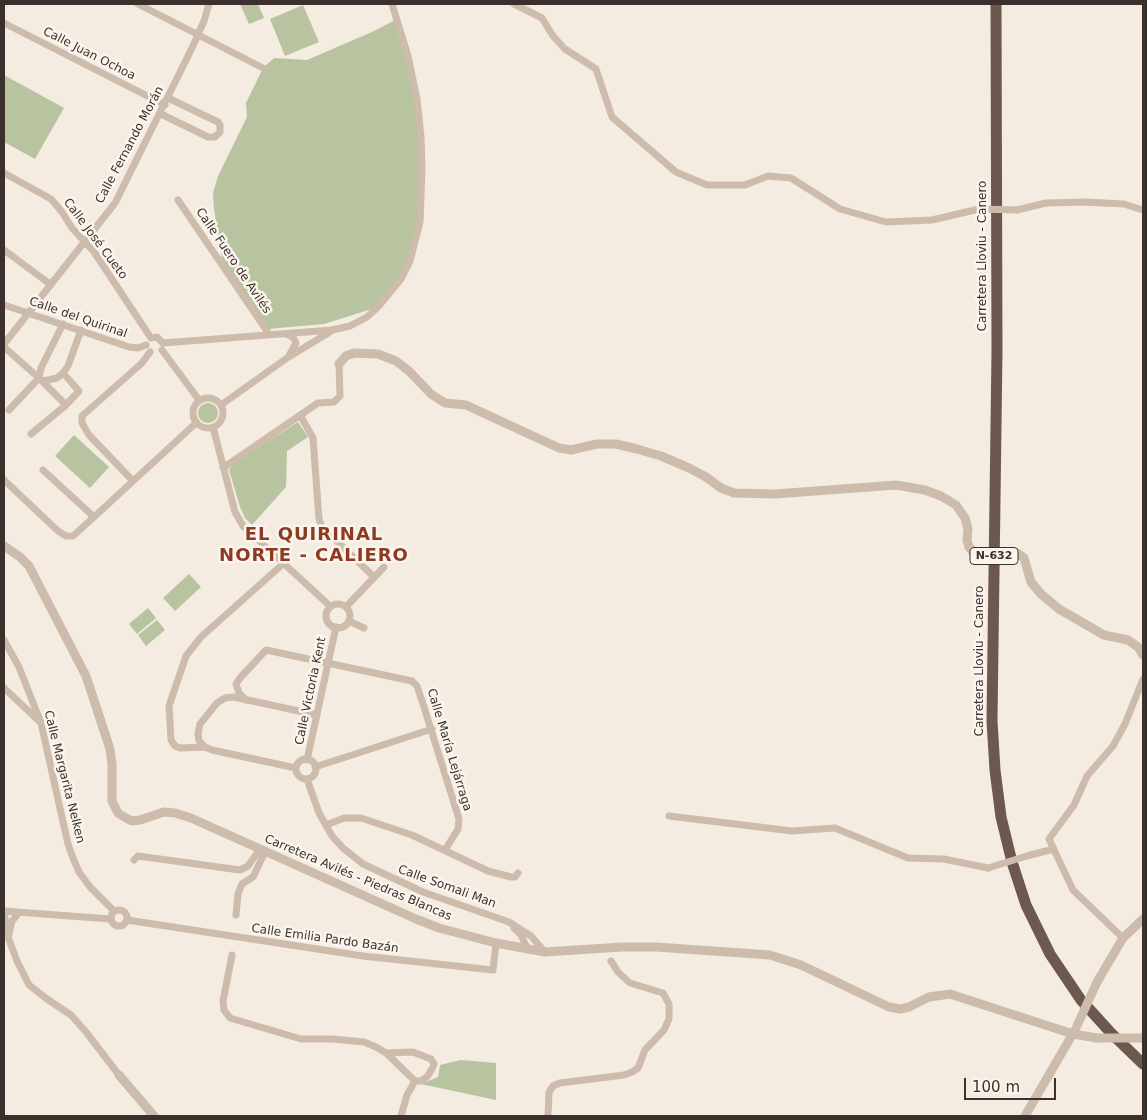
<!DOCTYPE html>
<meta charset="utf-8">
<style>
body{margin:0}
#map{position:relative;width:1147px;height:1120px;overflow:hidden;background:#f4ebe1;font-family:"DejaVu Sans",sans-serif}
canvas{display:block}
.frame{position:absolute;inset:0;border:5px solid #3b302b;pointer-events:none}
.scale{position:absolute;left:964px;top:1078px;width:92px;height:22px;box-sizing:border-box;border:2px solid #3b302b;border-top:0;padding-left:6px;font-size:15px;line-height:18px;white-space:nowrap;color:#3b302b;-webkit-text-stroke:4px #fbf5ee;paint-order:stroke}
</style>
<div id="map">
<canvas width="1147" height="1120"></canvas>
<div class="frame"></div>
<div class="scale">100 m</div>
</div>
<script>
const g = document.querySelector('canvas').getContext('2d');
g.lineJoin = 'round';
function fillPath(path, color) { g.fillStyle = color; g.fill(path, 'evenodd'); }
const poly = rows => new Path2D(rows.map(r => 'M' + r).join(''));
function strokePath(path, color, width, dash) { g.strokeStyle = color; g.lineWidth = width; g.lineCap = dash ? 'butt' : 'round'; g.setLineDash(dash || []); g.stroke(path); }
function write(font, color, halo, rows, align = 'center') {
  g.font = font + ' "DejaVu Sans",sans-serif'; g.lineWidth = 5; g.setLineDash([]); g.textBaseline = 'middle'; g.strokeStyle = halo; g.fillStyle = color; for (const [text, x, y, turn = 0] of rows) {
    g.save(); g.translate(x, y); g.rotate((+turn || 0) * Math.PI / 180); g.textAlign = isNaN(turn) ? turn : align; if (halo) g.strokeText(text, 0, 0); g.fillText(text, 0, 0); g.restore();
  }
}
const green = poly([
 [240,4,258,4,264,18,249,24],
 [303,5,319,42,285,56,270,19],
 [397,19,408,56,421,137,420,222,410,261,378,307,324,324,268,329,223,267,214,209,213,193,218,176,247,117,246,103,263,68,274,58,307,60,372,32],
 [4,75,64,108,35,159,4,142],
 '198 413a10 10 0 1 1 20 0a10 10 0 1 1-20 0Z',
 [298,422,308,437,287,451,286,487,252,525,245,518,240,507,229,470,233,464],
 [74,435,109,467,90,488,55,456],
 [189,574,201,587,175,611,163,598],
 [148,608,156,618,137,634,129,624],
 [157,620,165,630,146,646,138,635],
 [461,1060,496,1063,496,1100,421,1084,438,1077,440,1065]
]);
const minor = poly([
 [138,4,263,68],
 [514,4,542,18,553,36,565,49,596,69,612,117,676,172,707,185,745,185,768,176,791,178,840,209,886,222,932,220,979,209],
 [4,23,165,105],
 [161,114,208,137,215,137,220,132,220,125,218,122,168,98],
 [4,173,51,199,62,212,72,228,94,252,151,338],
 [178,200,269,334],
 [1017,210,1046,203,1085,202,1124,204,1143,210],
 [4,250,50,284],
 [4,305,129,347,138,348,146,345],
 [63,324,41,368,39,378,66,405,79,391,63,373],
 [286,334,293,337,296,343,290,354],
 [151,338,157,337,163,343],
 [163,343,332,330,350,326,367,317,378,307,401,279,410,261,420,222,422,169,421,137,417,99,408,56,392,4],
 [4,344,115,203,192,48,204,21,209,4],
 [4,347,39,378,9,410],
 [162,350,199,400],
 [43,381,57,378,63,373,68,366,81,330],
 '193 413a15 15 0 1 1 30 0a15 15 0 1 1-30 0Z',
 [221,405,287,358,330,332],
 [300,415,313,438,319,519,322,527,374,577],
 [213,427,235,512,243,526,330,606],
 [31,434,66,405],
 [223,468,318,403,334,402,340,396,339,364],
 [43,470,94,517,196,423],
 [4,480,58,531,66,536,73,536,94,517],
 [133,481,89,435,82,423,82,416,142,363,150,352],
 '326 616a12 12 0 1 1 24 0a12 12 0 1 1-24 0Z',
 [346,607,384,567],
 [349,621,364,628],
 [4,640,19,667,41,723,68,844,73,858,79,872,90,887,114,911],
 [4,688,40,722],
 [246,700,239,693,236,684,240,678,266,650,412,681,417,686,423,704,459,819,458,829,445,850],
 [205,747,180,748,175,746,171,740,169,706,186,656,201,637,284,563],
 '296 769a10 10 0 1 1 20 0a10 10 0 1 1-20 0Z',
 [307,760,336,627],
 [315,767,432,729],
 [296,768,212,750,205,747,199,741,198,733,200,724,217,703,225,698,234,697,317,715],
 [307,779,319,813,332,836,343,848,363,864,423,892,509,922,531,936,545,952],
 [669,816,792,831,835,828,908,858,944,859,988,868],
 [326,825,344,818,361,818,412,835,488,871,511,877,515,877,518,873],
 [1030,855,1054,849],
 [134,860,138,856,240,870,248,866,260,849],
 '111 918a8 8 0 1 1 16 0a8 8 0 1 1-16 0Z',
 [4,911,110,919],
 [4,912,8,937,17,961,29,985,47,999,71,1015,86,1032,119,1075],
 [236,915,238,894,242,884,253,877,265,852],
 [127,920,363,956,493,970,496,943],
 [514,928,521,935,528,950],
 [9,934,12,921,19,913],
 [1123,938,1073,890,1049,839,1074,805,1087,776,1113,746,1125,724,1143,679],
 [232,955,223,1001,224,1010,230,1018,301,1039,332,1039,364,1042,376,1047,386,1053,413,1052,431,1059,434,1064,433,1067,427,1077,421,1081,415,1081,407,1095,401,1116],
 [386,1053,415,1081],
 [548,1116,549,1092,553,1086,560,1083,624,1075,632,1072,638,1068,645,1050,664,1030,669,1019,669,1004,663,993,630,983,618,972,611,961]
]);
const tertiary = poly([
 [339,364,346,356,354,353,378,354,396,361,409,371,431,394,445,403,466,405,559,448,571,450,597,444,616,444,637,449,661,456,689,468,706,477,721,488,734,493,775,494,896,485,925,490,941,496,956,505,965,518,968,529,967,540,969,547,974,553,978,553],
 [4,546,20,557,29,566,86,676,110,749,112,764,112,801,118,813,126,818,132,821,140,820,164,812,175,813,191,818,416,919,439,928,496,943,545,952,622,947,656,947,770,955,801,965,889,1007,900,1009,909,1007,929,997,950,994,1073,1034,1097,1038],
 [1013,553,1017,553,1024,558,1031,582,1041,594,1059,609,1104,635,1128,640,1138,647,1143,655],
 [1097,982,1123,938,1143,919],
 [119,1075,154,1116],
 [1025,1116,1075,1030]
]);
const trunk = poly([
 [996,4,997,351,992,721,995,770,1001,817,1012,862,1026,905,1050,954,1081,1000,1111,1033,1143,1064]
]);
const minorBridge = poly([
 [979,209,1017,210],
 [988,868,1030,855]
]);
const tertiaryBridge = poly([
 [978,553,1013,553],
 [1077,1026,1097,982],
 [1097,1038,1143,1038]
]);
const shields = [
 [994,556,48]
];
const shieldNames = [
 ["N-632",994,556]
];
const streetNames = [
 ["Calle Juan Ochoa",89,54,27],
 ["Calle Fernando Morán",130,145,-62],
 ["Calle José Cueto",95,239,53],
 ["Carretera Lloviu - Canero",983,256,-90],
 ["Calle Fuero de Avilés",233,261,56],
 ["Calle del Quirinal",78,318,19],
 ["Carretera Lloviu - Canero",980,661,-90],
 ["Calle Victoria Kent",311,691,-78],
 ["Calle María Lejárraga",449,750,73],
 ["Calle Margarita Nelken",64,777,76],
 ["Carretera Avilés - Piedras Blancas",358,878,23],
 ["Calle Somali Man",447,887,20],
 ["Calle Emilia Pardo Bazán",325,939,8]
];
const districtNames = [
 ["EL QUIRINAL",314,535],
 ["NORTE - CALIERO",314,556]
];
fillPath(green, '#b8c4a0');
strokePath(minor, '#cdbbac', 7);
strokePath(tertiary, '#cdbbac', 9);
strokePath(trunk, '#6c584f', 11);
strokePath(minorBridge, '#cdbbac', 7);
strokePath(tertiaryBridge, '#cdbbac', 9);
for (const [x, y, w] of shields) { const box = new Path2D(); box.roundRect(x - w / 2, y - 8.5, w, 17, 4); g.fillStyle = '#fbf5ee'; g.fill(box); strokePath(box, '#3b302b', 1); }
write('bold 11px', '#3b302b', null, shieldNames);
write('12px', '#3b302b', '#fbf5ee', streetNames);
g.letterSpacing = '1px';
write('bold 18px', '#8c3b22', '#fbf5ee', districtNames);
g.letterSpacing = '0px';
</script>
